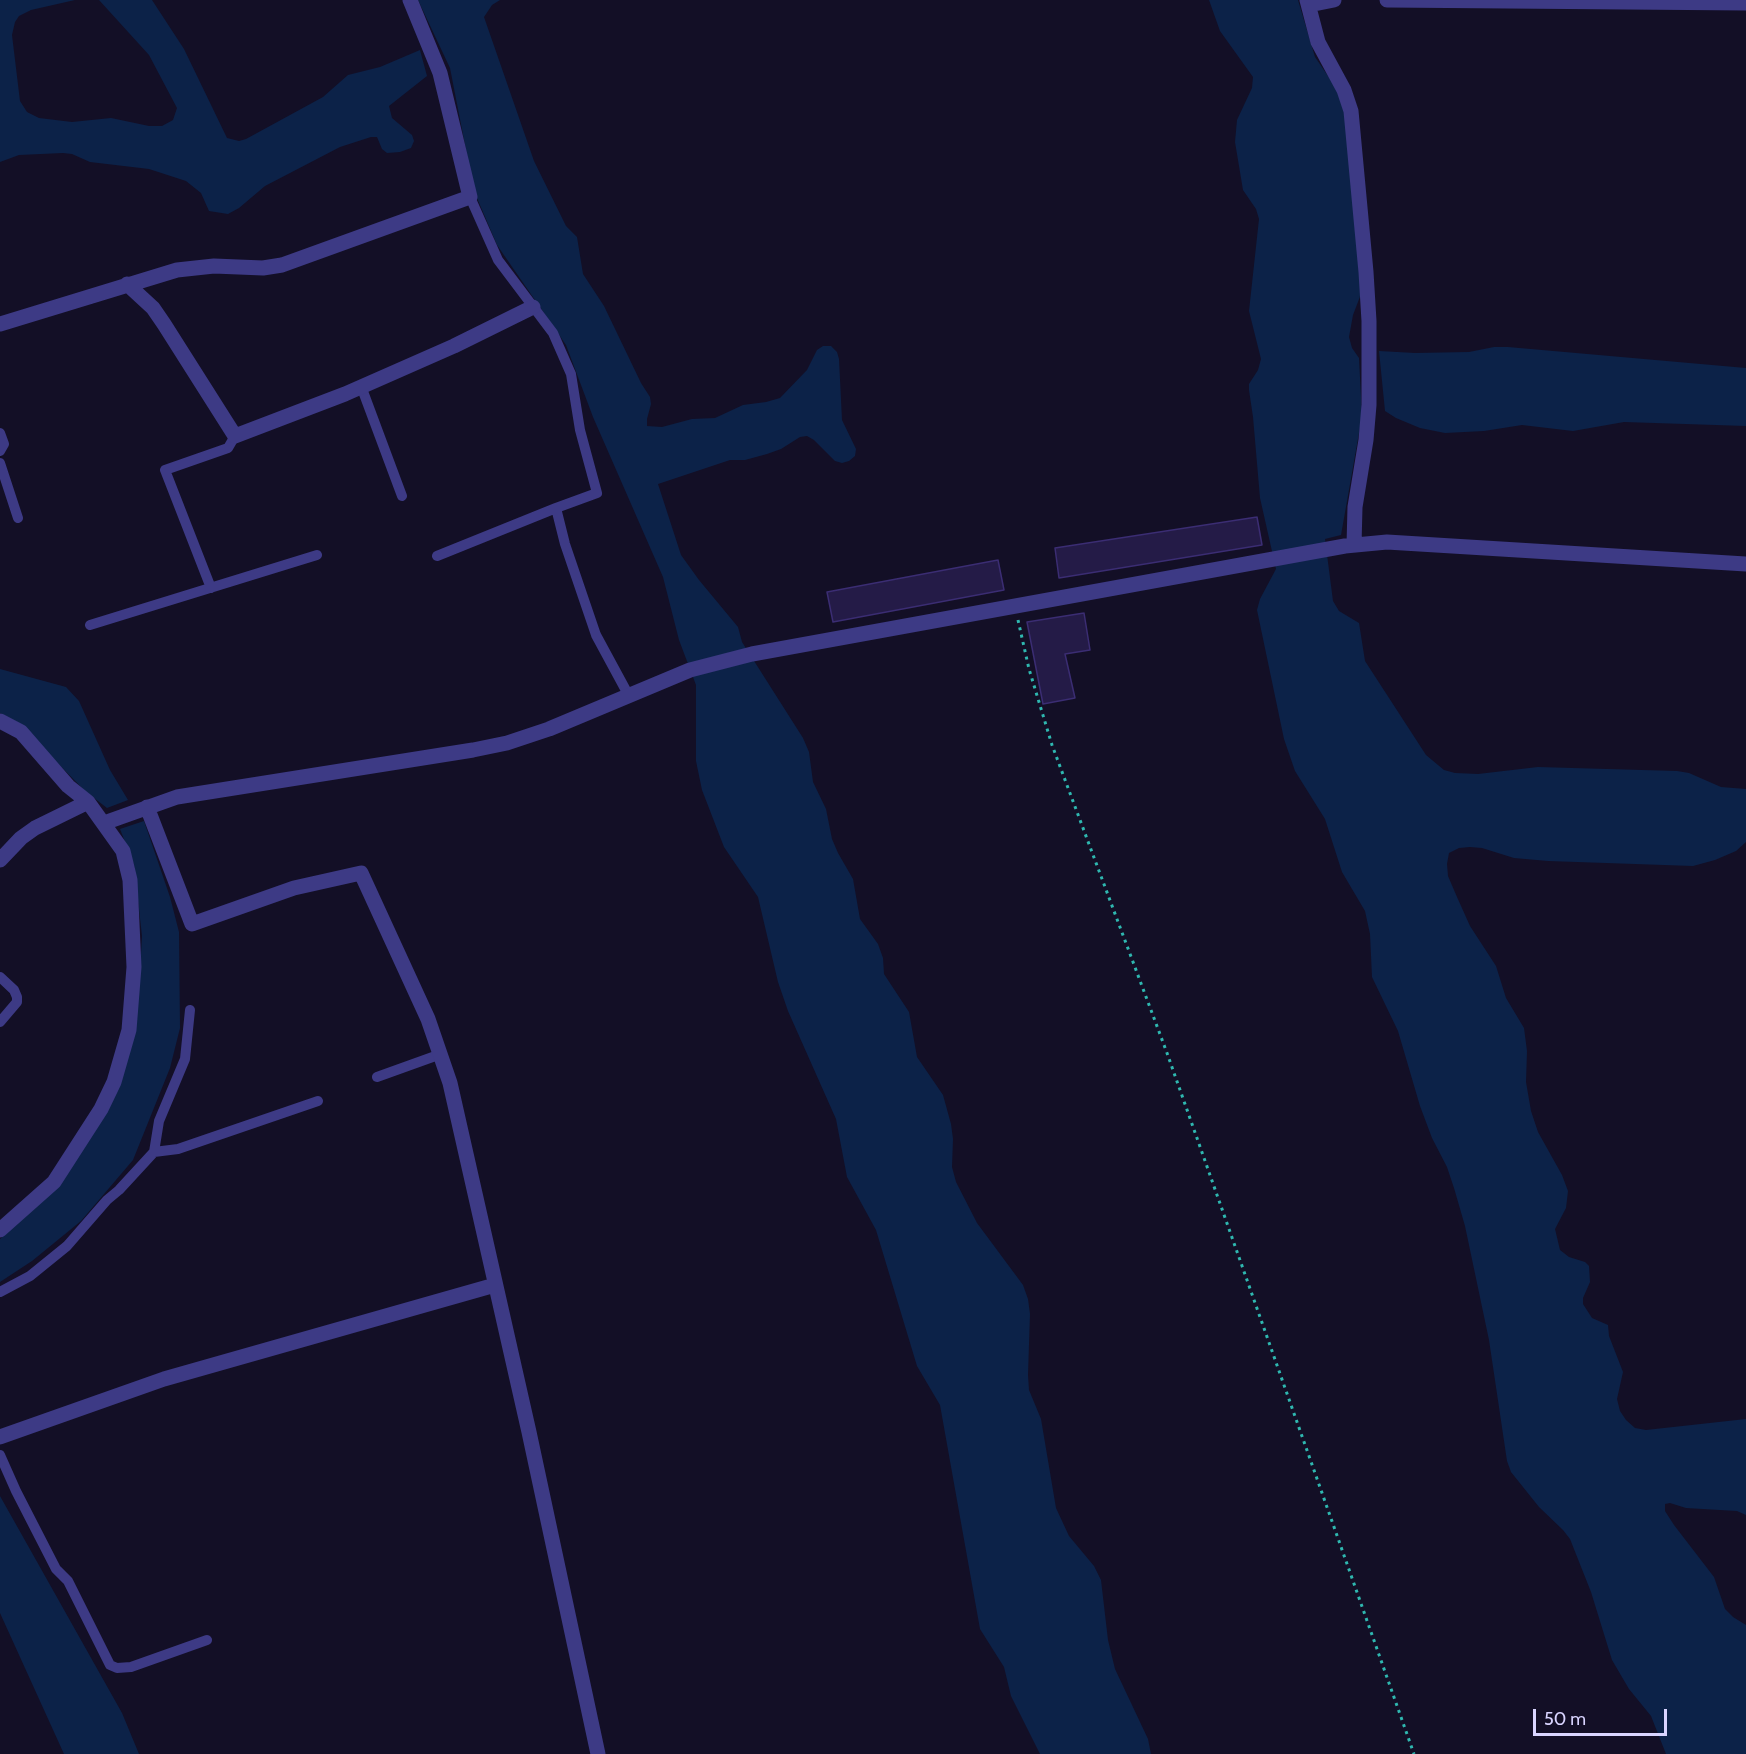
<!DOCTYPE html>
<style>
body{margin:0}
#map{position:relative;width:1746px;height:1754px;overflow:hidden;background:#130f26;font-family:Cabin,sans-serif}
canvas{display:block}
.scale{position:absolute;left:1533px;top:1709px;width:134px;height:27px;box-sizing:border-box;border:3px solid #d9d4ff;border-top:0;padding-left:8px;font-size:18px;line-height:21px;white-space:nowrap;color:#d9d4ff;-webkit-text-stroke:4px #130f26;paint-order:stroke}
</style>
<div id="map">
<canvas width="1746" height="1754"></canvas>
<div class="scale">50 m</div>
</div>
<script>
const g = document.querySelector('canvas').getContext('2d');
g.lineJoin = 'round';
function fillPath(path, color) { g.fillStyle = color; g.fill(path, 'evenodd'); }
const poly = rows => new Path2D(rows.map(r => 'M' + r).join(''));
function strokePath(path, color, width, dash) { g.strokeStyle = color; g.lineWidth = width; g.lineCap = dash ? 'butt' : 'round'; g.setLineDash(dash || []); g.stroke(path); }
const water = poly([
 [0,0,75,0,31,10,19,16,15,22,12,35,20,101,27,112,39,118,72,122,111,118,149,126,162,126,173,120,177,108,149,55,99,0,152,0,184,49,227,138,239,141,246,139,323,97,348,75,380,67,420,50,427,76,389,106,392,118,412,135,414,141,411,148,400,152,387,153,382,149,377,137,371,137,340,147,265,186,239,208,228,214,209,211,201,193,186,181,149,169,90,162,72,154,63,153,19,155,0,162],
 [418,0,500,0,492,5,484,17,534,161,566,226,577,237,583,274,604,306,641,383,650,397,651,404,647,419,647,426,662,427,692,419,715,418,743,405,766,402,780,398,807,370,817,350,823,346,831,346,837,352,839,359,842,420,856,449,855,456,849,461,842,463,835,461,814,440,807,436,800,437,781,449,767,454,745,460,730,460,658,484,681,555,699,580,738,627,742,642,803,738,809,752,813,782,826,809,832,839,838,853,853,879,860,919,878,944,883,958,884,974,909,1012,917,1057,943,1095,951,1124,953,1139,952,1167,956,1182,977,1223,1023,1285,1028,1299,1030,1314,1028,1375,1029,1390,1041,1419,1056,1508,1069,1536,1094,1566,1101,1580,1108,1640,1115,1669,1148,1739,1151,1754,1040,1754,1011,1696,1004,1667,980,1629,940,1405,917,1366,876,1230,847,1177,836,1119,788,1011,778,982,758,897,724,847,702,790,696,761,696,685,679,640,663,577,593,417,566,345,497,245,474,191,450,68],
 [1209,0,1298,0,1315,57,1341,95,1345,105,1361,294,1353,315,1349,337,1352,348,1359,358,1362,416,1341,535,1325,539,1333,601,1339,611,1359,623,1365,661,1426,755,1444,770,1455,773,1478,774,1538,767,1677,771,1689,773,1721,787,1746,789,1746,842,1736,851,1715,860,1693,866,1548,861,1514,858,1482,848,1470,847,1459,848,1449,853,1447,864,1448,876,1457,897,1470,926,1496,966,1506,998,1524,1028,1527,1051,1526,1082,1531,1111,1538,1132,1562,1175,1568,1191,1566,1208,1555,1229,1560,1250,1569,1257,1585,1262,1589,1266,1590,1282,1583,1298,1583,1304,1592,1318,1608,1325,1609,1336,1623,1372,1617,1399,1620,1411,1626,1420,1635,1428,1646,1430,1746,1419,1746,1515,1737,1511,1686,1508,1670,1503,1665,1504,1665,1511,1674,1525,1714,1577,1725,1609,1733,1617,1746,1625,1746,1754,1666,1754,1651,1716,1629,1689,1612,1660,1591,1592,1570,1539,1563,1530,1539,1507,1511,1472,1507,1461,1489,1340,1465,1226,1454,1188,1447,1167,1432,1138,1420,1106,1398,1031,1372,977,1370,934,1365,911,1342,872,1325,819,1295,771,1284,739,1257,610,1260,599,1276,569,1260,498,1253,417,1249,390,1249,384,1258,370,1261,359,1249,311,1259,219,1256,209,1243,190,1235,142,1237,120,1252,88,1253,77,1220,31],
 [1494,347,1508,347,1746,368,1746,426,1624,422,1573,431,1522,425,1484,431,1445,433,1420,428,1396,418,1385,411,1379,351,1415,353,1469,352],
 [0,669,66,687,79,701,110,770,128,800,107,808,85,791,17,722,0,713],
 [144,821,170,897,179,932,180,1028,170,1068,133,1160,81,1221,32,1261,0,1282,0,1239,49,1195,95,1131,140,972,142,936,134,865,120,829],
 [0,1496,122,1713,139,1754,64,1754,0,1613]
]);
const building = poly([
 [1257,517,1262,545,1059,578,1055,548,1257,517],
 [998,560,1004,590,833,622,827,592,998,560],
 [1084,613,1090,650,1065,654,1075,698,1043,704,1027,622,1084,613]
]);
const path = poly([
 [1018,620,1029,669,1052,745,1167,1053,1414,1754]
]);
const service = poly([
 [470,197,498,260,553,333,571,374,580,430,597,493,556,508,565,544,596,635,629,696],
 [361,386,402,496],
 [0,433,4,444,0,451],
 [0,463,18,518],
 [437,556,556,508],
 [211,588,165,470,228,448,235,436],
 [90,625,317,555],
 [0,977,14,990,17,997,17,1002,0,1022],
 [377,1077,441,1054],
 [154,1152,178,1149,318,1101],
 [0,1292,30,1276,67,1246,107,1200,119,1190,154,1152,159,1121,185,1059,190,1010],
 [0,1455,16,1491,56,1569,68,1581,110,1665,117,1668,131,1667,207,1640]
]);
const minor = poly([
 [1307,0,1318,42,1344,90,1351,111,1366,272,1369,321,1369,405,1366,440,1355,507,1354,545],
 [1387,0,1746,3],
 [1309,5,1334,0],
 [127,284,153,308,164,324,235,436,345,394,454,346,533,307],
 [0,324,177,270,214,266,263,268,282,265,470,197,440,73,410,0],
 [0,721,21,732,68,786,88,802,123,851,130,880,134,967,129,1030,114,1082,101,1109,54,1182,0,1230],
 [147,807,192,924,294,888,361,873,428,1019,450,1083,529,1432,598,1754],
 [104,823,177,797,473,750,507,743,549,729,690,670,752,654,1345,546,1387,542,1746,564],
 [0,860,21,838,35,828,88,802],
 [0,1437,164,1379,495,1285]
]);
fillPath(water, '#0c2248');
fillPath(building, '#241b47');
strokePath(building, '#3b2d73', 1.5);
strokePath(path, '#2fb8b0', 3, [3, 4.5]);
strokePath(service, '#3d3a85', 10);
strokePath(minor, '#3d3a85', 15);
</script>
